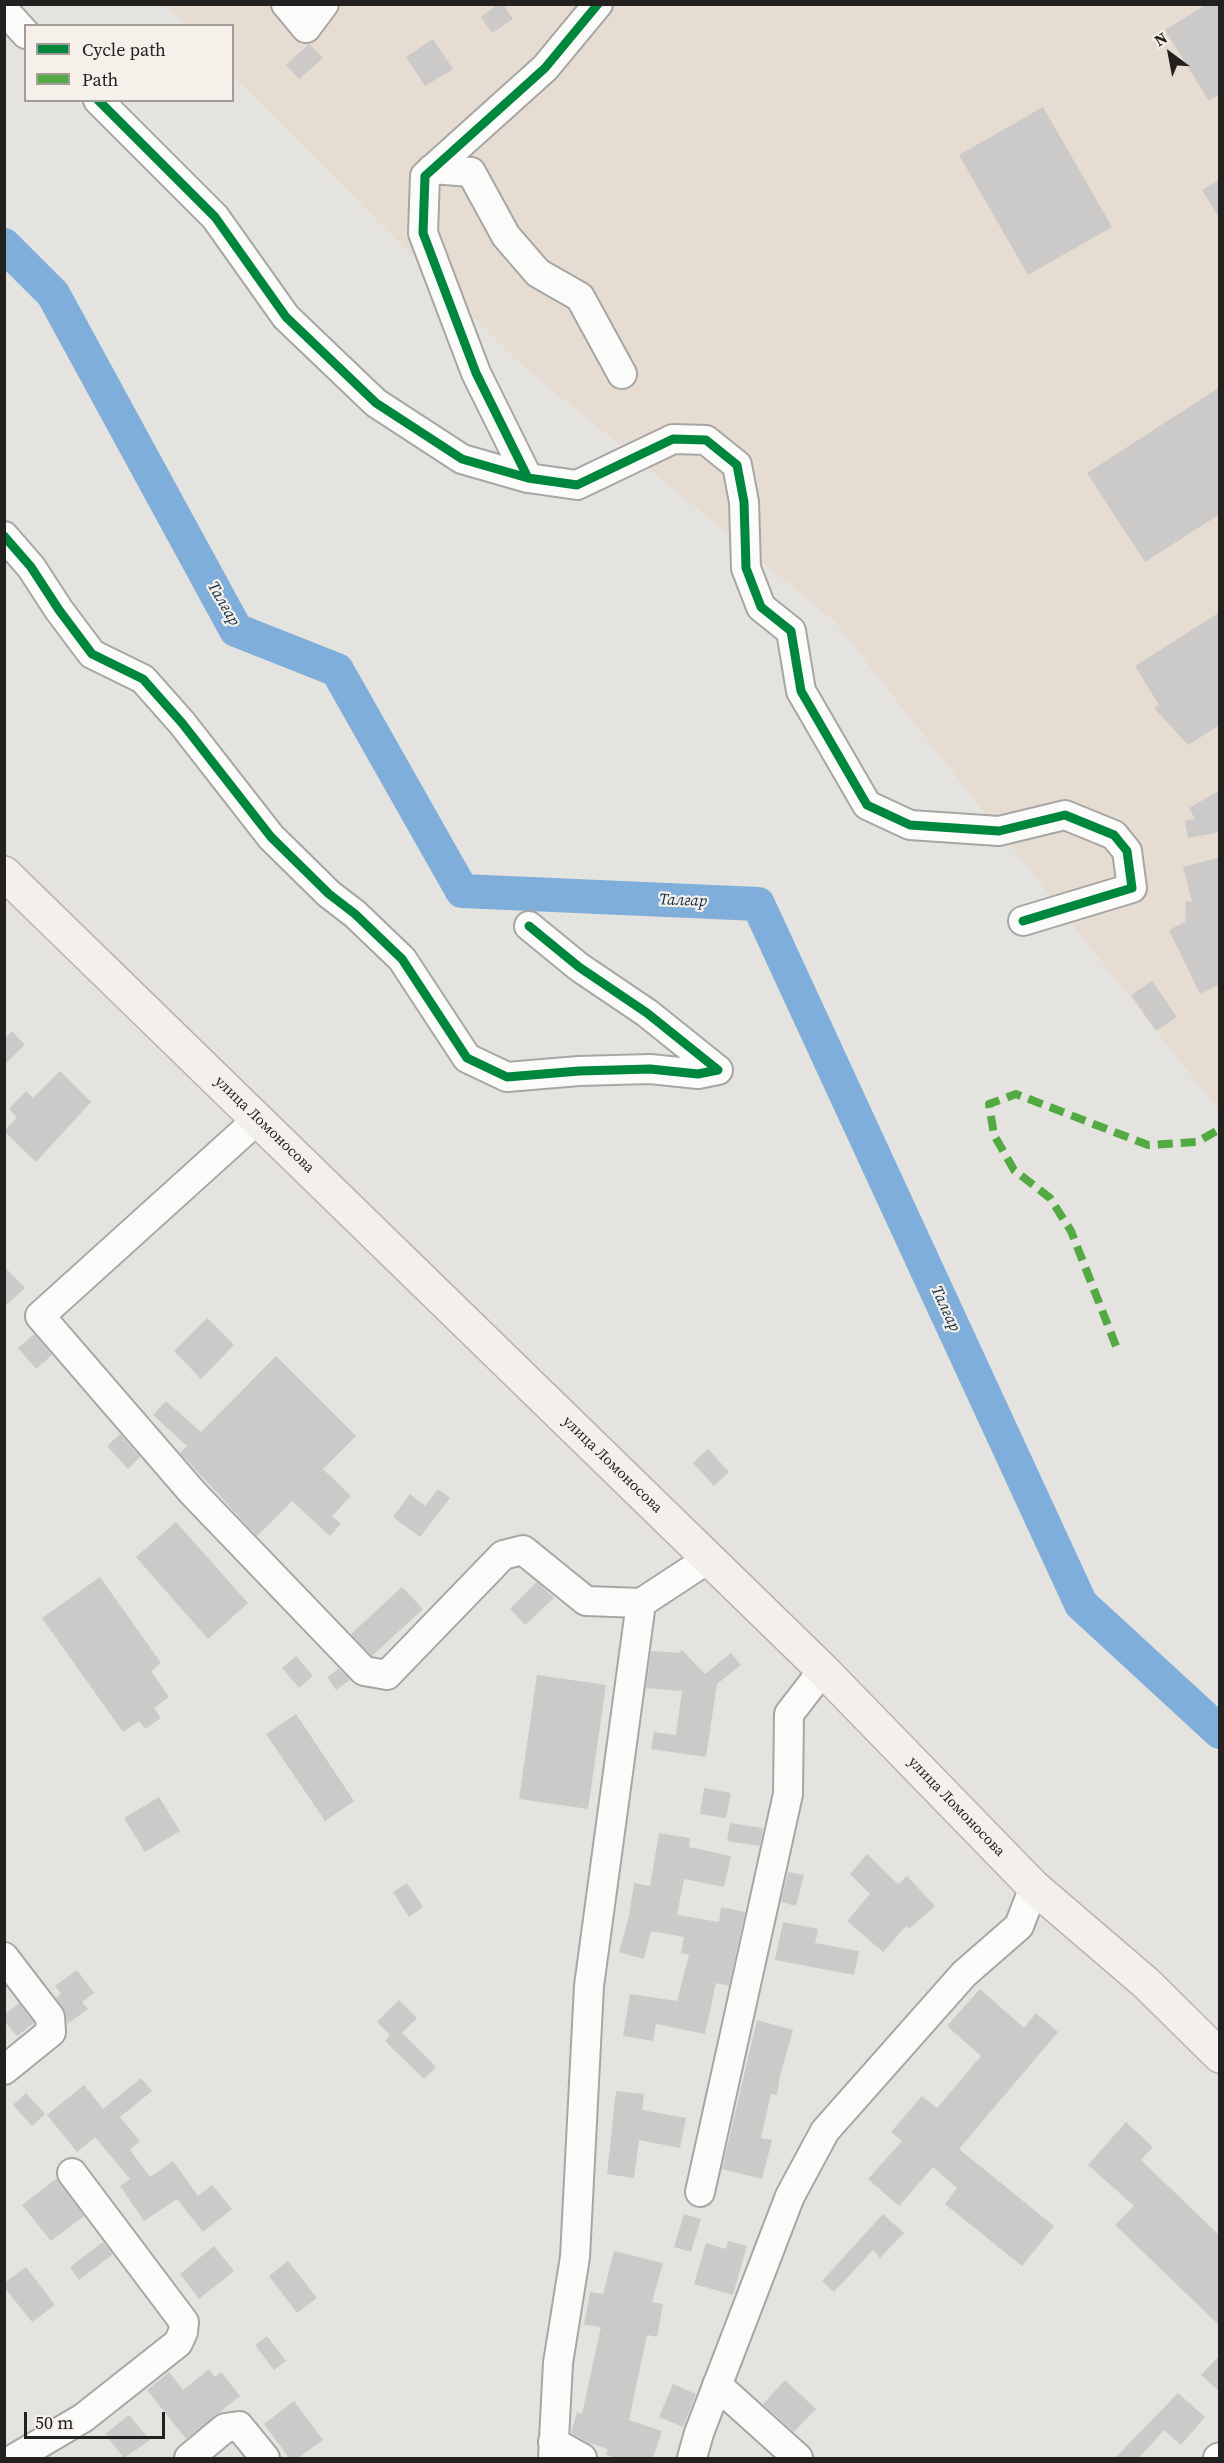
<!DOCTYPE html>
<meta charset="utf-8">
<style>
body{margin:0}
#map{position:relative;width:1224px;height:2463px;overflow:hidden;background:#e5e3e0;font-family:"Source Serif 4",serif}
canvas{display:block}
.frame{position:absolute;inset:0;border:6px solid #23211f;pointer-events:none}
.legend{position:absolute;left:24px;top:24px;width:210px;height:78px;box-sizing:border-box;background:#f6f0eb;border:2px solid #a29d99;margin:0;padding:8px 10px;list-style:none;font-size:18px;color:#23211f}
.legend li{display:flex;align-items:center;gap:12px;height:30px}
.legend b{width:30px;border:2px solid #a29d99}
.north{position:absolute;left:1140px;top:24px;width:60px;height:60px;-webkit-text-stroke:4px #f6f0eb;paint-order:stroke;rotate:328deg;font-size:16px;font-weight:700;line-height:24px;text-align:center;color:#23211f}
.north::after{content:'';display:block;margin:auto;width:21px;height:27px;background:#23211f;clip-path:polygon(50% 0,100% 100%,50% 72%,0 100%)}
.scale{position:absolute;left:24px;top:2412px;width:141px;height:27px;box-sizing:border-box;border:3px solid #23211f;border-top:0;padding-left:8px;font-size:18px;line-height:21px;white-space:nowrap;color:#23211f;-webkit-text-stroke:4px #f6f0eb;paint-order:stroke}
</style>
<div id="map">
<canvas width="1224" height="2463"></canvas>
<div class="frame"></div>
<ul class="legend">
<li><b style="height:8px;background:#00873e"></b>Cycle path</li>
<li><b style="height:8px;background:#53aa43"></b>Path</li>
</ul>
<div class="north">N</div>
<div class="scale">50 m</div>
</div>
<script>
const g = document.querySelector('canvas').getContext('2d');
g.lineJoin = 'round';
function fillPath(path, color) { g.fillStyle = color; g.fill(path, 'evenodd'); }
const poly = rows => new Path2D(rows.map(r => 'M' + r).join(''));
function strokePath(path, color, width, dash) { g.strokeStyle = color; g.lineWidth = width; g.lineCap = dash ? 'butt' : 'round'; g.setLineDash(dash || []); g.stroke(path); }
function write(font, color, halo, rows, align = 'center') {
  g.font = font + ' "Source Serif 4",serif'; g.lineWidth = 4.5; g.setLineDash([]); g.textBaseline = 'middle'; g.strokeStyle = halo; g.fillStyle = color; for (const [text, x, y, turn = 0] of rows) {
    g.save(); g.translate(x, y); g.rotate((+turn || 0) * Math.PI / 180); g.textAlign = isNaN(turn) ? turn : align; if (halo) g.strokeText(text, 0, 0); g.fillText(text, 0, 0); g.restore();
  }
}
const commercial = poly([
 [165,5,1219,5,1219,1111,834,621,517,361,233,76,232,26,185,25]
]);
const river = poly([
 [4,245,53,294,236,630,337,670,462,891,758,904,1081,1604,1220,1732]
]);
const building = poly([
 [498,4,503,4,513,19,492,33,481,17],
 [1207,4,1220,4,1220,94,1209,101,1165,30],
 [433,39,453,69,425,86,406,57],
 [309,44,323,58,299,79,286,65],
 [1043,107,1112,227,1028,275,959,155],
 [1220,179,1220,219,1202,190],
 [1220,387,1220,514,1145,562,1087,473],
 [1220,612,1220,725,1188,745,1154,708,1159,705,1135,666],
 [1220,790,1220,832,1188,838,1185,821,1195,819,1189,808],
 [1220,857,1220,984,1200,994,1169,930,1185,922,1186,901,1192,902,1183,867],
 [1152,981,1177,1017,1156,1031,1131,995],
 [12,1031,25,1045,4,1065,4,1039],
 [60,1071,91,1102,36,1162,4,1131,17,1117,9,1109,26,1091,33,1098],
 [4,1266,25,1288,4,1307],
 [207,1318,234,1345,201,1379,174,1351],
 [34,1334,52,1355,36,1369,18,1348],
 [276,1356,356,1436,323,1469,351,1496,332,1516,341,1524,330,1536,292,1501,257,1536,180,1453,187,1446,153,1415,166,1401,201,1432],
 [120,1434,140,1457,128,1469,107,1446],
 [708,1449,729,1472,714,1486,693,1463],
 [438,1489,450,1498,420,1537,393,1517,410,1494,425,1506],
 [176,1522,248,1603,208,1639,136,1557],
 [100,1577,161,1663,151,1671,169,1697,154,1708,161,1718,145,1729,139,1721,123,1732,42,1618],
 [537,1582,554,1598,525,1625,510,1609],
 [402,1587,423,1609,372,1656,351,1634],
 [682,1650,705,1674,731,1653,741,1665,717,1684,706,1757,651,1749,654,1732,676,1735,682,1691,646,1688,651,1651,679,1653],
 [296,1656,313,1676,299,1688,282,1668],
 [339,1669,350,1680,336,1690,327,1677],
 [537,1675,606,1685,588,1809,519,1799],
 [296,1714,354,1801,325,1821,266,1734],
 [704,1788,731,1793,726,1818,700,1814],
 [159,1797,180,1831,145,1852,124,1818],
 [730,1823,763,1828,760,1846,727,1841],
 [659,1833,690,1838,689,1847,731,1856,724,1887,684,1879,677,1915,719,1922,721,1907,745,1912,729,1986,716,1983,705,2034,656,2024,653,2041,623,2036,630,1994,677,2001,689,1955,681,1953,684,1937,651,1931,644,1959,619,1952,629,1916,634,1883,650,1886],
 [867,1854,898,1884,907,1876,935,1906,909,1929,906,1926,883,1952,847,1921,870,1894,850,1874],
 [788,1872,804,1875,796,1906,781,1902],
 [407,1883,423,1907,409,1917,393,1892],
 [783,1922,818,1929,815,1943,859,1951,854,1975,775,1960],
 [77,1970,94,1993,82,2002,88,2009,67,2024,63,2008,56,1998,61,1994,55,1986],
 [980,1989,1024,2028,1036,2013,1058,2032,959,2149,1054,2226,1022,2266,945,2204,957,2188,933,2167,899,2206,868,2179,902,2141,891,2132,922,2096,937,2108,981,2056,947,2026],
 [399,2000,417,2018,402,2033,436,2067,424,2079,385,2041,390,2035,377,2022],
 [19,2003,34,2023,17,2036,4,2021,4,2015],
 [757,2020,793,2030,780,2076,777,2095,771,2094,761,2138,772,2140,762,2179,722,2169],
 [141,2078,152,2091,120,2117,140,2141,130,2150,150,2177,173,2161,198,2196,212,2185,232,2209,203,2232,177,2199,144,2221,120,2186,130,2179,95,2137,77,2152,47,2115,84,2085,103,2109],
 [616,2091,644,2094,642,2110,686,2118,680,2148,639,2140,634,2178,607,2174],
 [26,2093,45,2114,32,2126,13,2105],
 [1126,2122,1153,2147,1141,2160,1220,2236,1220,2326,1115,2225,1134,2206,1088,2165],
 [57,2178,84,2216,51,2241,22,2205],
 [684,2214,701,2219,691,2252,674,2247],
 [883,2214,904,2233,880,2258,873,2250,834,2292,822,2281],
 [728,2241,747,2246,733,2295,694,2284,706,2243,726,2249],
 [103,2242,113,2254,79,2280,70,2267],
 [214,2246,234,2271,199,2299,180,2274],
 [614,2251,663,2263,652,2302,663,2304,657,2337,647,2335,629,2420,662,2431,653,2458,615,2458,606,2455,608,2449,589,2443,571,2433,577,2412,582,2414,601,2327,584,2325,590,2292,603,2294],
 [288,2261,317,2298,297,2313,269,2276],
 [26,2267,55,2305,32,2322,4,2287,4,2283],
 [267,2336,286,2361,274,2370,255,2345],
 [1220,2355,1220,2392,1201,2375],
 [209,2369,215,2377,221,2372,240,2396,186,2439,147,2390,169,2372,183,2390],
 [785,2380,816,2409,794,2432,763,2404],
 [673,2384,696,2394,683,2427,659,2417],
 [1178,2393,1205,2417,1181,2445,1164,2430,1139,2458,1115,2458],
 [294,2401,323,2440,298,2458,289,2458,264,2424],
 [129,2415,150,2440,124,2458,105,2434]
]);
const minor = poly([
 [286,4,306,28,324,4],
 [4,10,26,34],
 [98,100,215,217,286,317,376,403,462,459,528,478,476,373,423,233,425,176,545,68,598,4],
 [432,169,471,172,506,236,538,273,580,297,622,374],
 [528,478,577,485,673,439,706,440,737,465,744,502,746,568,761,607,791,631,801,691,867,805,910,825,999,831,1065,815,1114,835,1127,851,1132,888,1023,921],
 [4,536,31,567,59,610,92,654,143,679,182,723,271,837,329,894,355,914,402,959,467,1058,507,1077,579,1071,650,1069,698,1074,718,1070,647,1013,579,967,529,926],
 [258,1119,40,1316,193,1493,364,1671,387,1675,503,1555,523,1550,586,1601,641,1603],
 [4,1957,50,2017,51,2032,4,2070],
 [700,2192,788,1794,789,1714,823,1670],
 [717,2385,798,2458],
 [553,2442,582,2458],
 [15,2458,83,2418,178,2343,183,2332,184,2322,72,2173],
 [189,2458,225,2428,239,2426,265,2458],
 [553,2458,558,2363,575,2257,589,1986,641,1603,708,1559],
 [692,2458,699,2433,790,2196,825,2131,964,1974,1019,1926,1034,1887],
 [1218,2458,1220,2457]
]);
const major = poly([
 [4,873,823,1670,1034,1887,1146,1983,1220,2056]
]);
const quiet = poly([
 [1116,1346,1071,1231,1050,1198,1014,1170,994,1135,989,1104,1016,1094,1148,1145,1197,1142,1220,1129]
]);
const cycleway = poly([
 [98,100,215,217,286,317,376,403,462,459,528,478,476,373,423,233,425,176,545,68,598,4],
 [528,478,577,485,673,439,706,440,737,465,744,502,746,568,761,607,791,631,801,691,867,805,910,825,999,831,1065,815,1114,835,1127,851,1132,888,1023,921],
 [4,536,31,567,59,610,92,654,143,679,182,723,271,837,329,894,355,914,402,959,467,1058,507,1077,579,1071,650,1069,698,1074,718,1070,647,1013,579,967,529,926]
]);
const streetNames = [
 ["улица Ломоносова",264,1125,44],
 ["улица Ломоносова",612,1465,44],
 ["улица Ломоносова",956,1807,46]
];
const waterNames = [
 ["Талғар",223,604,60],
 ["Талғар",683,901,2],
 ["Талғар",945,1309,65]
];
fillPath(commercial, '#e7dcd2');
strokePath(river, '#7eaed9', 34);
fillPath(building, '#cccac8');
strokePath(minor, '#a7a6a4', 32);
strokePath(major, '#bab3ab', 36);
strokePath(minor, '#fbfbfa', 28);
strokePath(major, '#f3efeb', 33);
strokePath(quiet, '#53aa43', 8, [15, 8]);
strokePath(cycleway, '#00873e', 9);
write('15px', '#23211f', '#f6f0eb', streetNames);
write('italic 16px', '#0e2c45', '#f6f0eb', waterNames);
</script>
